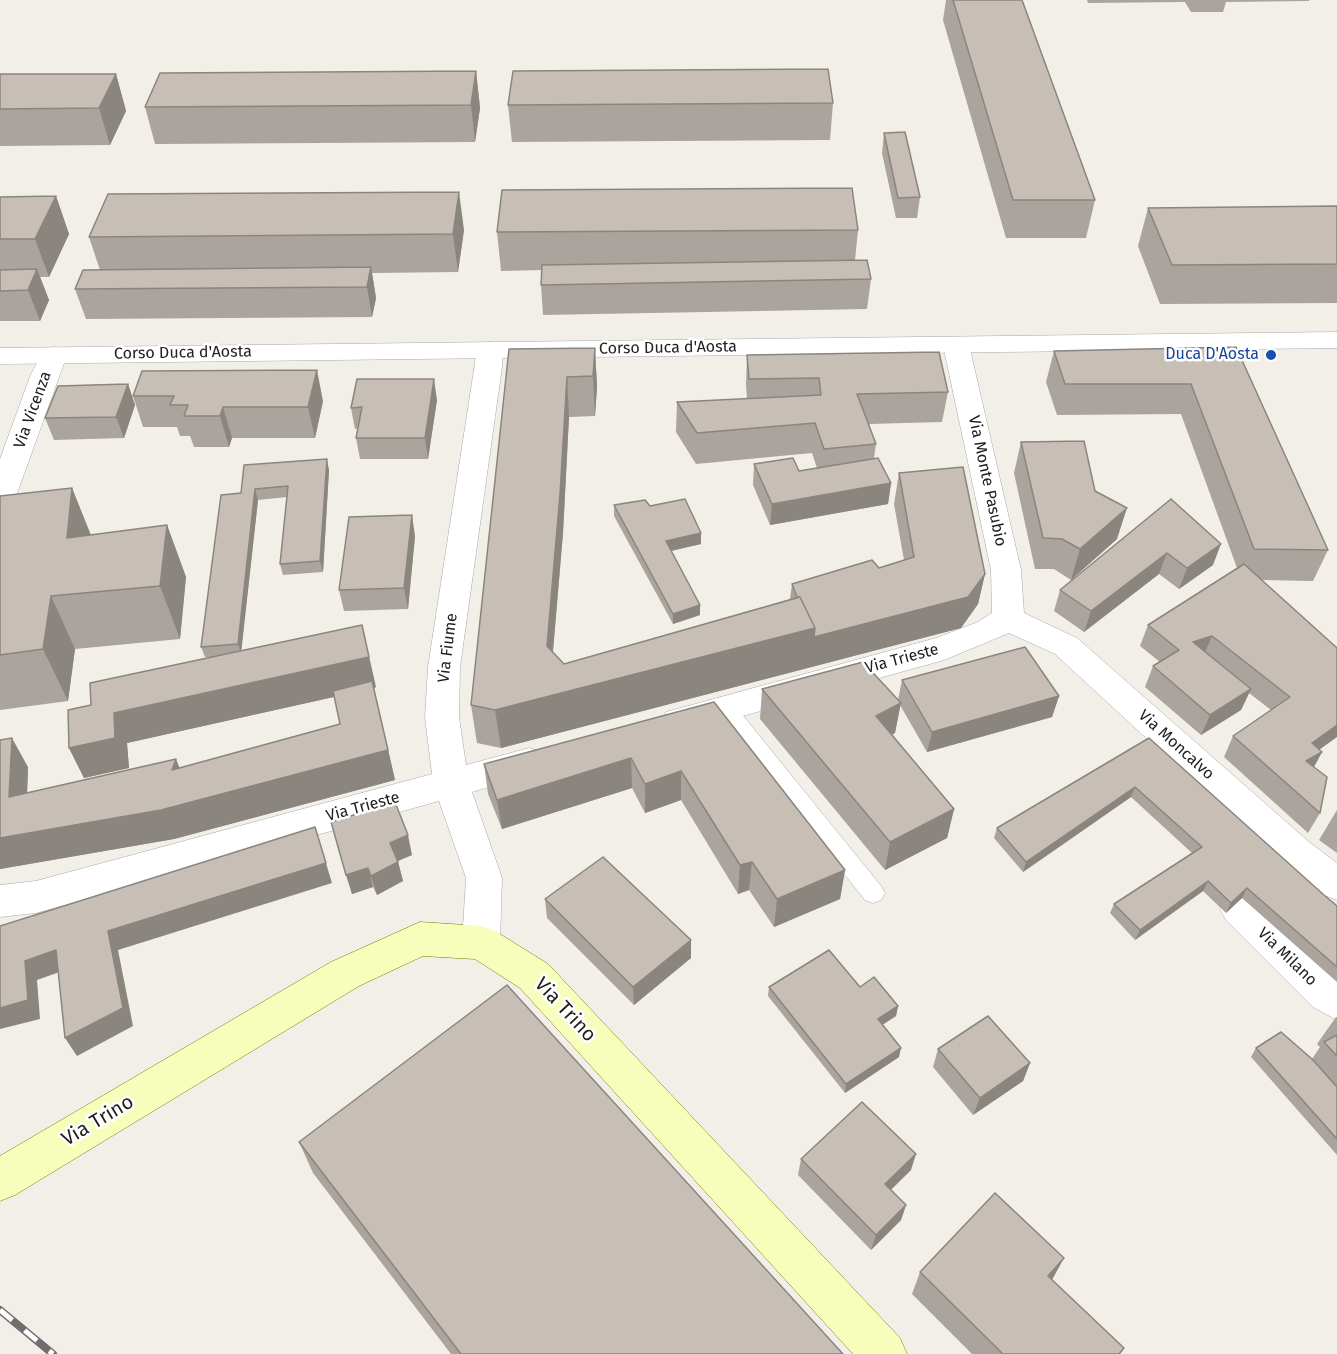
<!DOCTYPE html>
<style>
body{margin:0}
canvas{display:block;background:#f2efe8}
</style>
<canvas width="1337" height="1354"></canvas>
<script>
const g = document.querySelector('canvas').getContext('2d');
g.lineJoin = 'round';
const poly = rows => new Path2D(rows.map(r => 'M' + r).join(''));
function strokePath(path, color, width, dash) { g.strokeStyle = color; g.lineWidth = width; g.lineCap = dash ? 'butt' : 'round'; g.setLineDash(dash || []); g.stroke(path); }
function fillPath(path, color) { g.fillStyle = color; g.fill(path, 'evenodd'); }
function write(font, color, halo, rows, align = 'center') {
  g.font = font + ' "Fira Sans",sans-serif'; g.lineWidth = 5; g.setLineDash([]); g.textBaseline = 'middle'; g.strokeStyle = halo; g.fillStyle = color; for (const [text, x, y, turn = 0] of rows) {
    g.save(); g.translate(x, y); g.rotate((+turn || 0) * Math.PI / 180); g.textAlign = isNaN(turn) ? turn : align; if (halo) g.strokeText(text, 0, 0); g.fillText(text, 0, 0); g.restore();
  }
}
const service = poly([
 [724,700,732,702,881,886,885,893,881,900,873,903,865,900,716,714,713,708,716,702,724,700]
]);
const minor = poly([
 [956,337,965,339,969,345,1021,570,1024,613,1077,638,1309,842,1337,863,1337,900,1324,895,1283,864,1055,654,1009,633,944,660,678,734,666,730,661,721,666,712,936,638,978,622,992,613,991,570,943,345,947,339,956,337],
 [490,342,499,344,503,350,502,367,460,667,459,717,466,765,529,748,541,752,546,762,541,772,472,792,502,878,500,943,495,955,481,960,467,955,462,943,466,878,439,801,36,913,0,917,0,885,36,881,432,774,425,717,428,667,477,350,481,344,490,342],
 [54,347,63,349,67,355,15,499,10,506,0,509,0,459,31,374,45,349,54,347],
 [1239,893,1252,898,1337,979,1337,1020,1313,1007,1226,920,1220,909,1226,898,1239,893]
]);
const tertiary = poly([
 [1337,332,1337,348,0,364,0,348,1337,332]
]);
const secondary = poly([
 [420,922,481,926,495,931,548,964,900,1338,907,1354,853,1354,520,988,475,959,423,956,359,986,15,1195,0,1201,0,1156,331,962,420,922]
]);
const rail = poly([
 [0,1310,53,1354]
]);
const wall = poly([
 [946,0,1022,0,1095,200,1086,238,1006,238,943,20],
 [1087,0,1309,0,1309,1,1226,2,1223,12,1191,12,1185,2,1088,3],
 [476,71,480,108,475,142,155,144,145,107],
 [0,74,116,74,126,111,110,145,0,146],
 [833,103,830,140,512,142,508,105],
 [884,133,920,197,917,218,896,218,882,153],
 [56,196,69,234,49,277,40,277,49,300,40,321,0,321,0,197],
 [1337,206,1337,303,1160,304,1138,246,1148,208],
 [464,230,458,272,372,273,376,298,372,317,86,319,75,289,100,270,89,237],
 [858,230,855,260,871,279,867,309,543,315,541,285,542,270,501,271,497,232],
 [1236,347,1328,550,1313,581,1261,580,1319,750,1322,752,1314,767,1320,813,1308,833,1224,757,1233,736,1271,710,1249,693,1241,710,1201,735,1145,687,1153,666,1160,662,1140,646,1148,625,1237,568,1181,414,1057,415,1046,382,1054,351],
 [595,348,597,387,595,416,569,417,563,533,553,652,564,664,790,599,792,584,879,568,904,560,894,504,899,473,985,574,978,604,961,628,501,748,477,743,471,705,509,349],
 [747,355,948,392,942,422,869,424,876,444,874,458,891,483,888,504,770,525,753,485,754,464,799,471,817,468,812,453,696,464,676,432,677,402,747,399,746,385],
 [142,371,323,401,315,438,232,438,229,447,194,447,190,436,180,436,177,427,143,427,133,396],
 [128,384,135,405,124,438,54,440,45,418],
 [437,400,428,459,360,459,356,438,358,428,355,429,351,408],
 [1021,442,1095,491,1117,539,1071,580,1054,569,1035,569,1014,473],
 [329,470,323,572,283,575,280,564,287,497,258,500,241,650,376,687,374,688,395,780,174,839,0,869,0,740,28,767,27,793,179,768,340,724,334,697,127,743,129,768,84,778,69,748,91,705,212,657,205,657,201,647,241,493],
 [72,488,91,535,167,525,186,577,180,639,75,649,68,701,0,710,0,496],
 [1171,499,1213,565,1179,589,1159,574,1084,632,1054,611,1060,590],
 [614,505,650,506,701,533,701,544,671,551,700,615,673,624,614,516],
 [415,536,408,609,344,611,339,590],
 [902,680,1059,696,1052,717,927,752,900,705,895,733,892,735,954,809,947,838,885,870,760,719,762,689,898,700],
 [714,702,845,870,840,899,774,927,749,890,738,894,681,800,645,813,632,788,502,829,488,794,484,764],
 [1149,738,1324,895,1337,906,1337,982,1242,898,1226,913,1203,891,1135,940,1110,913,1114,904,1192,853,1131,797,1023,872,994,838,997,828],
 [1337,810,1337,853,1319,840],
 [331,822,412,855,398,861,403,881,377,895,373,887,352,894],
 [545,899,691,940,691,958,634,1005,547,918],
 [769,987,860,987,898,1006,896,1016,882,1025,899,1057,845,1093,768,996],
 [1336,1017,1337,1017,1337,1155,1251,1057,1256,1048,1312,1059,1320,1047,1317,1044],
 [938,1049,1030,1063,1023,1081,973,1115,933,1067],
 [299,1142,843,1354,451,1354,313,1173],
 [801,1159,911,1170,891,1190,906,1205,901,1220,871,1250,798,1175],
 [920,1272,1052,1280,1124,1348,1120,1354,972,1354,912,1294]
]);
const shadedWall = poly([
 [476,71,480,108,475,142,471,105],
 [116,74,126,111,110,145,99,108],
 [459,192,464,230,458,272,453,234],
 [56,196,69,234,49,277,35,239],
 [371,267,376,298,372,317,367,287],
 [37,269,49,300,40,321,28,290],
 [595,348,597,387,595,416,593,376],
 [317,370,323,401,315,438,308,407],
 [567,377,569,417,563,533,550,685,547,646],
 [434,379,437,400,428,459,425,438],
 [128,384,135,405,124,438,116,417],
 [223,407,232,438,229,447,220,416],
 [327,459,329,470,323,572,320,561],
 [891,483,888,504,770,525,772,504],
 [72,488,93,541,67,538],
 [255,489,258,500,241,654,238,644],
 [1127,508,1117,539,1071,580,1080,549],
 [412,515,415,536,408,609,404,588],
 [167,525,186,577,180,639,160,586],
 [701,533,701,544,666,552,666,541],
 [1221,544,1213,565,1179,589,1187,568],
 [1167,553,1159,574,1084,632,1091,611],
 [985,574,978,604,961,628,501,748,495,710],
 [51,596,75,649,68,701,43,649],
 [700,605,700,615,673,624,673,614],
 [362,625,376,687,374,688,395,780,174,839,0,869,0,838,388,750,374,688,127,743,129,768,84,778,69,748,114,713],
 [1212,636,1203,657,1193,642],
 [1251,689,1241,710,1201,735,1210,715],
 [1059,696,1052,717,927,752,932,732],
 [901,703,895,733,871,746,876,716],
 [1337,725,1337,737,1301,763,1312,743],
 [12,738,28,767,26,826,9,797],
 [1322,752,1311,772,1306,761],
 [631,758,632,788,502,829,497,800],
 [176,759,188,788,172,770],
 [681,771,681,800,645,813,645,784],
 [1135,787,1131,797,1023,872,1026,862],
 [954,809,947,838,885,870,890,842],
 [315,827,332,883,118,950,133,1026,77,1056,65,1038,108,931],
 [408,835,412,855,395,862,390,843],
 [398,862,403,881,377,895,371,876],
 [752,862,749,890,738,894,740,865],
 [368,868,373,887,352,894,346,875],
 [845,870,840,899,774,927,777,899],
 [1208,881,1203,891,1135,940,1140,930],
 [1247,888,1242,898,1226,913,1231,903],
 [691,940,691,958,634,1005,633,987],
 [56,950,68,969,37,980,40,1019,0,1029,0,1008,25,961],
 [898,1006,896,1016,876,1029,878,1019],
 [901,1048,899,1057,845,1093,846,1084],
 [1030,1063,1023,1081,973,1115,980,1098],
 [916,1154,911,1170,880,1200,885,1184],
 [906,1205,901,1220,871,1250,876,1235],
 [1064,1258,1052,1280,1048,1276]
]);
const building = poly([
 [953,0,1022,0,1095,200,1013,200,953,0],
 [828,69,833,103,508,105,513,71,828,69],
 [476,71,471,105,145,107,160,73,476,71],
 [0,74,116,74,99,108,0,109,0,74],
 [905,132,920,197,898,198,884,133,905,132],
 [852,188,858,230,497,232,502,190,852,188],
 [459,192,453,234,89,237,108,194,459,192],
 [56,196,35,239,0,239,0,197,56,196],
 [1337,206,1337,264,1172,265,1148,208,1337,206],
 [867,260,871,279,541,285,542,265,867,260],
 [371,267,367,287,75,289,83,270,371,267],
 [37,269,28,290,0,291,0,270,37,269],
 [1236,347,1328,550,1254,549,1191,384,1065,384,1054,351,1236,347],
 [595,348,593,376,567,377,560,494,547,646,564,664,800,597,815,628,495,710,471,705,509,349,595,348],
 [939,352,948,392,857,394,876,444,824,449,815,423,697,433,677,402,821,395,819,378,749,379,747,355,939,352],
 [317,370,308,407,223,407,220,416,184,416,188,405,170,405,174,396,133,396,142,371,317,370],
 [357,379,434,379,425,438,356,438,362,407,351,408,357,379],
 [128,384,116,417,45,418,58,386,128,384],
 [1084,441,1095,491,1127,508,1080,549,1062,539,1043,538,1021,442,1084,441],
 [793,458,799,471,878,458,891,483,772,504,754,464,793,458],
 [327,459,320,561,280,564,288,486,255,489,238,644,201,647,221,495,241,493,244,465,327,459],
 [963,467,985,574,968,597,814,637,815,628,800,597,797,597,792,584,872,560,879,568,914,557,899,473,963,467],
 [72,488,67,538,167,525,160,586,51,596,43,649,0,655,0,496,72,488],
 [685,499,701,533,666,541,700,605,673,614,614,505,645,500,650,506,685,499],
 [1171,499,1221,544,1187,568,1167,553,1091,611,1060,590,1171,499],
 [412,515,404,588,339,590,349,517,412,515],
 [1244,564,1337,648,1337,725,1312,743,1322,752,1306,761,1327,777,1320,813,1233,736,1290,697,1212,636,1193,642,1251,689,1210,715,1153,666,1179,650,1148,625,1244,564],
 [362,625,369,657,114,713,115,738,69,748,68,710,91,705,90,683,362,625],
 [1025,647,1059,696,932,732,902,680,1025,647],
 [863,662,901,703,876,716,954,809,890,842,762,689,863,662],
 [372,681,388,750,161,810,0,838,0,740,12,738,9,797,176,759,172,770,340,724,333,691,372,681],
 [714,702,845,870,777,899,752,862,740,865,681,771,645,784,631,758,497,800,484,764,714,702],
 [1149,738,1324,895,1337,906,1337,967,1247,888,1231,903,1208,881,1140,930,1114,904,1202,847,1135,787,1026,862,997,828,1149,738],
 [395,802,408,835,390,843,398,862,371,876,368,868,346,875,331,822,395,802],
 [315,827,326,863,108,931,123,1008,65,1038,56,950,25,961,28,1000,0,1008,0,926,315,827],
 [603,857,691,940,633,987,545,899,603,857],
 [829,950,860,987,874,977,898,1006,878,1019,901,1048,846,1084,769,987,829,950],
 [507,985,843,1354,461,1354,299,1142,507,985],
 [988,1016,1030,1063,980,1098,938,1049,988,1016],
 [1281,1032,1312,1059,1337,1087,1337,1139,1256,1048,1281,1032],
 [1337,1035,1337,1056,1324,1042,1337,1035],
 [862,1102,916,1154,885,1184,906,1205,876,1235,801,1159,862,1102],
 [995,1193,1064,1258,1048,1276,1124,1348,1119,1354,1003,1354,920,1272,995,1193]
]);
const markers = [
 [1271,355,6,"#1a4fb4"]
];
const streetNames = [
 ["Corso Duca d'Aosta",668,348,-1],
 ["Corso Duca d'Aosta",183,353,-1],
 ["Via Vicenza",33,410,-70],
 ["Via Monte Pasubio",987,481,78],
 ["Via Fiume",448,648,-83],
 ["Via Trieste",902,659,-15],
 ["Via Moncalvo",1176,745,42],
 ["Via Trieste",363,807,-15],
 ["Via Milano",1287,957,44]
];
const transitNames = [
 ["Duca D'Aosta",1259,355]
];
const nearStreetnames = [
 ["Via Trino",565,1010,47],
 ["Via Trino",98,1121,-31]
];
strokePath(service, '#a8a8a8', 1);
strokePath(minor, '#a8a8a8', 1);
strokePath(tertiary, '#a8a8a8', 1);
strokePath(secondary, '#6e8100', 1);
fillPath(service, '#fff');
fillPath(minor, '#fff');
fillPath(tertiary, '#fff');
fillPath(secondary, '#f7fdbb');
strokePath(rail, '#6f6f6f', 8);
strokePath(rail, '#fff', 5, [16]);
fillPath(wall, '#aba39d');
fillPath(shadedWall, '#8b857f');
fillPath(building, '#c7beb6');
strokePath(building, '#8b857f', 1.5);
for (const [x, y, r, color] of markers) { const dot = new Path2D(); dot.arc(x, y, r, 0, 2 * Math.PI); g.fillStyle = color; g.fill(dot); strokePath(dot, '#fff', 2); }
write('16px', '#212121', '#fff', streetNames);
write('16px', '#164399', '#fff', transitNames, 'right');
write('20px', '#212121', '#fff', nearStreetnames);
</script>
